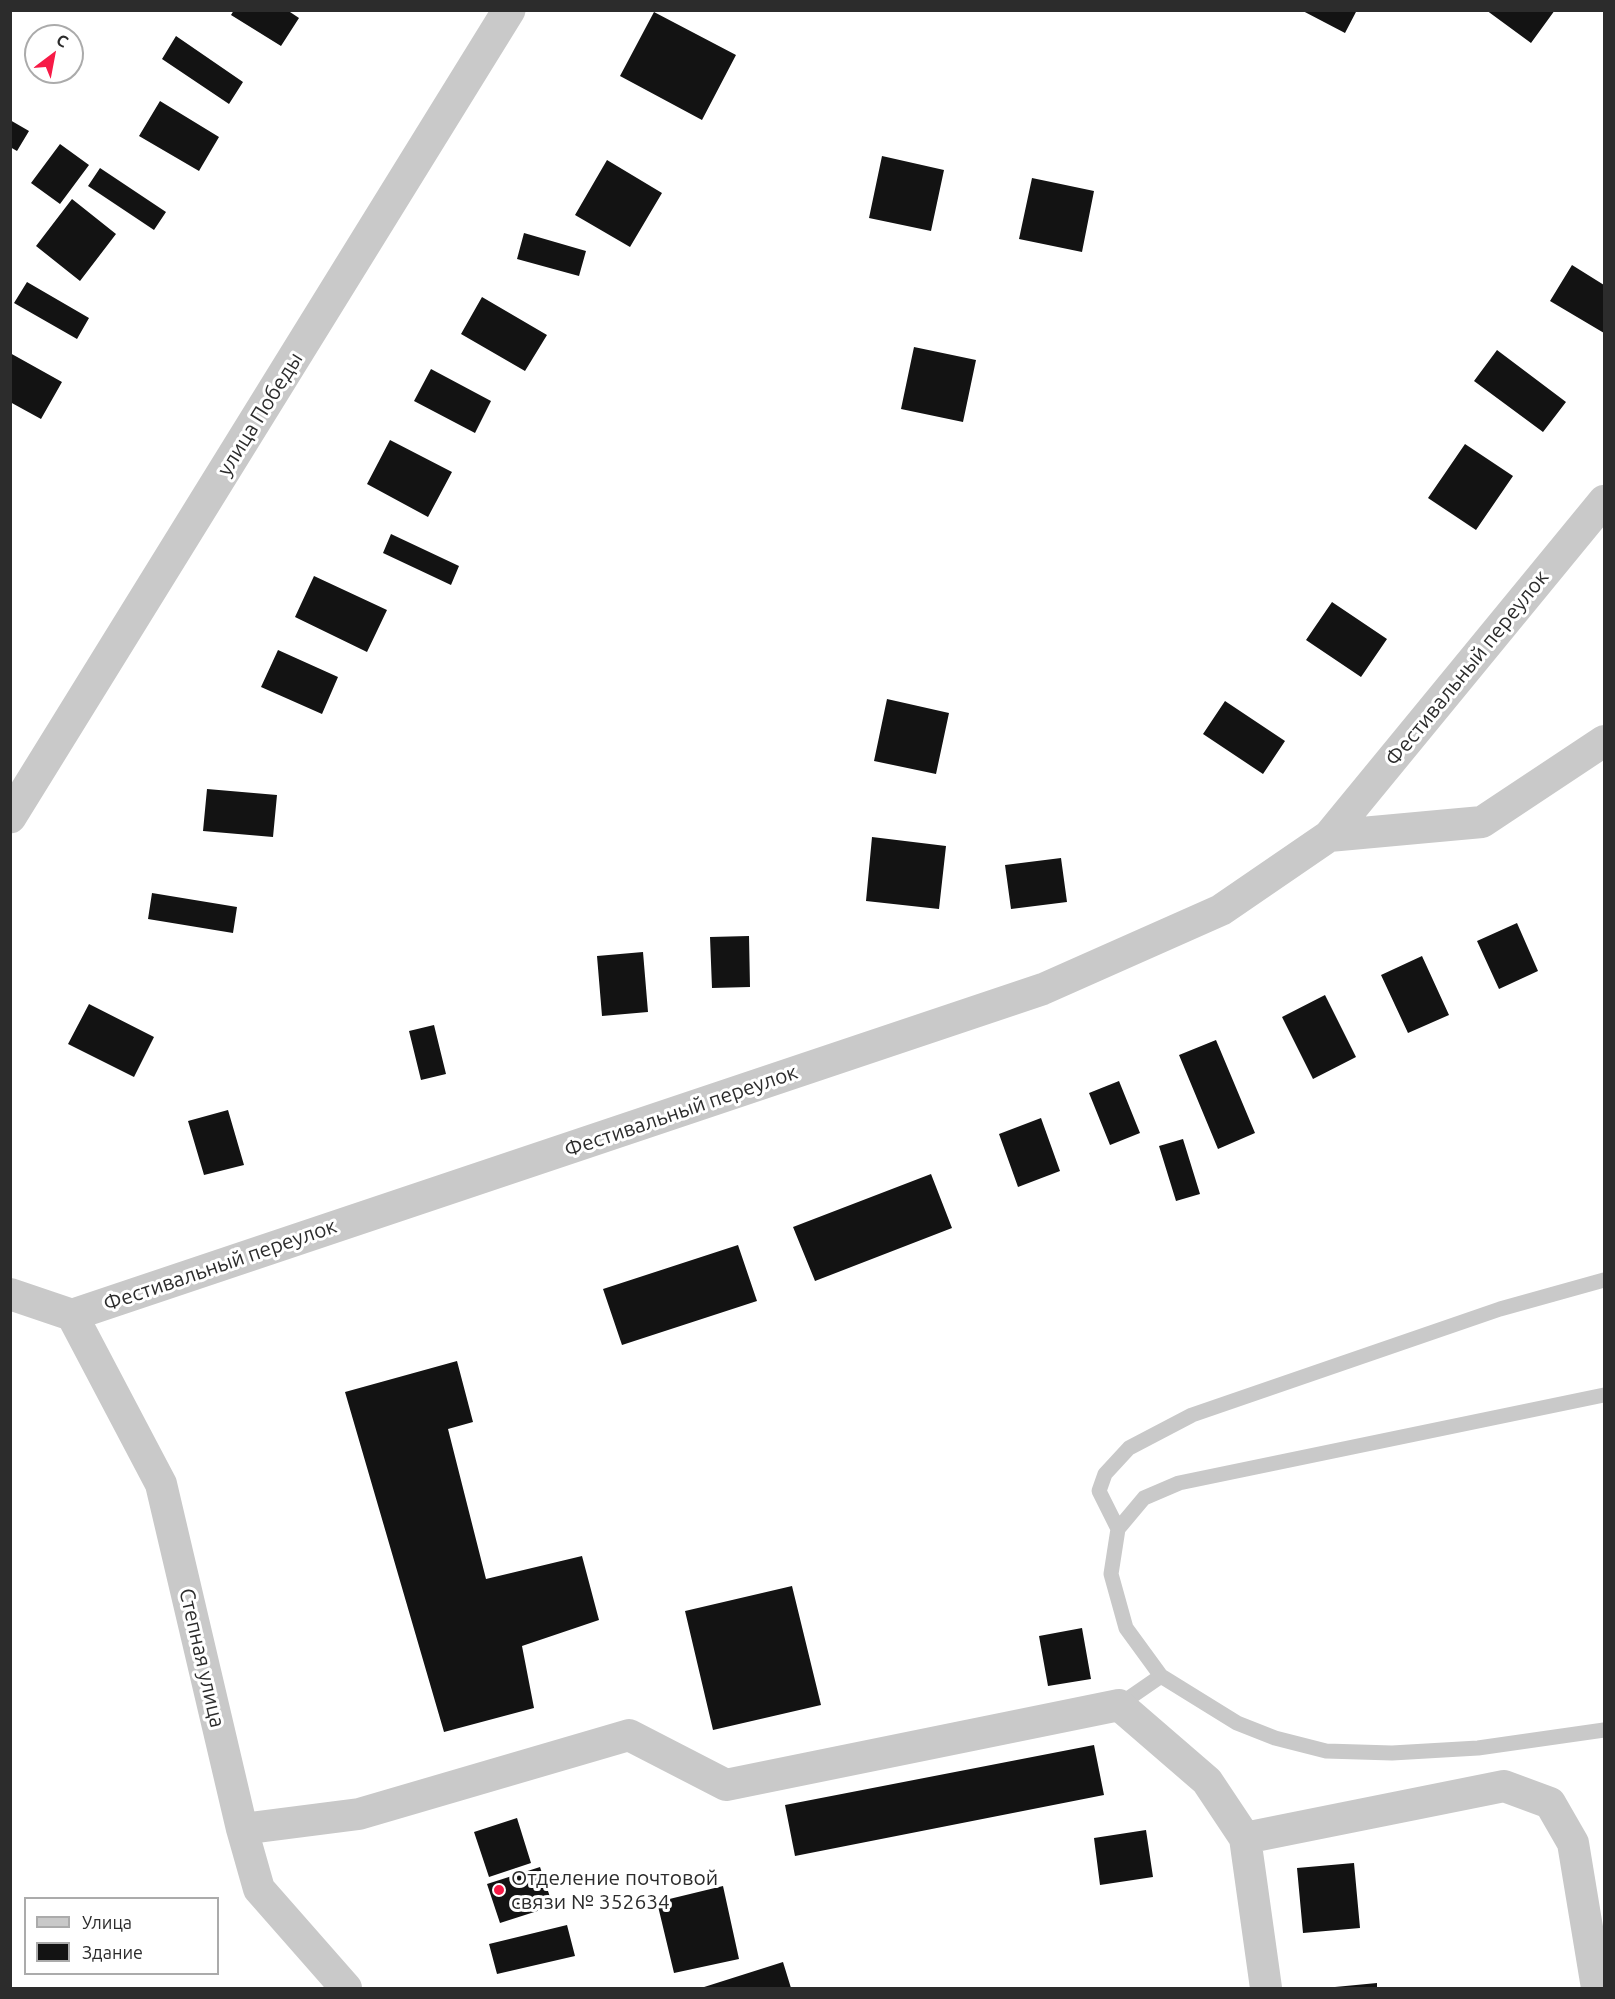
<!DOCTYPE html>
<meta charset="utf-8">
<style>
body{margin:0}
#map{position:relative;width:1615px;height:1999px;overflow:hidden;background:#fff;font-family:Ubuntu,sans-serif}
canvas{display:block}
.frame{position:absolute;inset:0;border:12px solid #2c2c2c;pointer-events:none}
.legend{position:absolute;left:24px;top:1897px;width:195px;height:78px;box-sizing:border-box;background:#fff;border:2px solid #ababab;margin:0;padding:8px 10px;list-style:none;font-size:18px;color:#2c2c2c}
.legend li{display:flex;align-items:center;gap:12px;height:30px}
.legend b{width:30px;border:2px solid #ababab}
.north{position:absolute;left:24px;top:24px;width:60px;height:60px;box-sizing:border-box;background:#fff;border:2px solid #ababab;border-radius:50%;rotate:32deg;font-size:16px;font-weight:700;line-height:24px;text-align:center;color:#2c2c2c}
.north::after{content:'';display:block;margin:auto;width:21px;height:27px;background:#f71a46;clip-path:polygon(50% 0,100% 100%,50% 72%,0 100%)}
</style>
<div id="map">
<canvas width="1615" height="1999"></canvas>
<div class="frame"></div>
<ul class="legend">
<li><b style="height:8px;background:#c9c9c9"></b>Улица</li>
<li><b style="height:16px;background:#131313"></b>Здание</li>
</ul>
<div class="north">С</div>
</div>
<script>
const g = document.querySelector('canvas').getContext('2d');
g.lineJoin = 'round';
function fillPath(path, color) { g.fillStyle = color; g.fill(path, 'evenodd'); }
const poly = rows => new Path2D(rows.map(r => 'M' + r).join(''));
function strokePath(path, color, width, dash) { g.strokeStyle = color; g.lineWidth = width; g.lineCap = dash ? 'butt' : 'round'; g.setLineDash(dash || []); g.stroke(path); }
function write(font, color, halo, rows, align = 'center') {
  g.font = font + ' Ubuntu,sans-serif'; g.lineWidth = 6; g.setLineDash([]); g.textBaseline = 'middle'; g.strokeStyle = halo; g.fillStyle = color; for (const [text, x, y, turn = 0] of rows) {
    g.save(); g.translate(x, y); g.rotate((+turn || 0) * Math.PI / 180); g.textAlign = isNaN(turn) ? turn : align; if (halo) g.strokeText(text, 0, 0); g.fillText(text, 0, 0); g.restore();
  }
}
const building = poly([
 [234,10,287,10,299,18,281,46,231,15],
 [1301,10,1357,10,1345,33],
 [1486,10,1555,10,1531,43],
 [654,12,736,55,702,120,620,76],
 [176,36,243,82,229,104,162,59],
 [160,101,219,137,199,171,139,136],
 [10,120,29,131,17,151,10,147],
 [60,144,89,165,60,204,31,183],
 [882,156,944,170,931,231,869,218],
 [607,160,662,193,630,247,575,215],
 [100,168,166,212,154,230,88,186],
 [1032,178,1094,191,1082,252,1019,239],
 [72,199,116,234,80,281,36,246],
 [524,233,586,251,579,276,517,259],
 [1572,265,1604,285,1604,333,1550,301],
 [27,282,89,318,77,339,14,303],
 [482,297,547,335,525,371,461,334],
 [914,347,976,360,963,422,901,409],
 [1497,350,1566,402,1543,432,1474,381],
 [10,353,62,382,41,419,10,402],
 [431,369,491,401,475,433,414,401],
 [390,440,452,472,428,517,367,484],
 [1465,444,1513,476,1476,530,1428,498],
 [391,534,459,566,451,585,383,553],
 [314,576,387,610,367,652,295,617],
 [1332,602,1387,639,1361,677,1306,640],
 [278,650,338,677,322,714,261,687],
 [887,699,949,713,936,774,874,761],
 [1225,701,1285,741,1263,774,1203,734],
 [207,789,277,795,273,837,203,831],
 [872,837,946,846,939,909,866,901],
 [1061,858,1067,902,1011,909,1005,865],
 [152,893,237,907,233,933,148,919],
 [1517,923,1538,971,1499,989,1477,941],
 [749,936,750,987,712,988,710,937],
 [643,952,648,1012,602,1016,597,956],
 [1422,956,1449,1015,1408,1033,1381,975],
 [1325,995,1356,1057,1313,1079,1282,1017],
 [89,1004,154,1037,134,1077,68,1044],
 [434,1025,446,1074,421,1080,409,1031],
 [1216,1040,1255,1133,1218,1149,1179,1055],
 [1119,1081,1140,1133,1110,1145,1089,1093],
 [228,1110,244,1165,204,1175,188,1121],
 [1041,1118,1060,1171,1018,1187,999,1134],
 [1183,1139,1200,1194,1176,1201,1159,1146],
 [931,1174,952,1228,815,1281,793,1227],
 [738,1245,757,1301,622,1345,603,1289],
 [457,1361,473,1422,448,1429,486,1579,582,1556,599,1620,522,1646,534,1708,444,1732,345,1392],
 [792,1586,821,1705,713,1730,685,1611],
 [1082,1628,1091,1679,1048,1686,1039,1636],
 [1094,1745,1104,1795,795,1856,785,1805],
 [517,1818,531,1863,489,1877,474,1832],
 [1146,1830,1153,1877,1100,1885,1094,1838],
 [1354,1863,1360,1928,1303,1933,1297,1868],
 [540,1867,553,1906,500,1923,487,1884],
 [723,1886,739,1959,674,1973,657,1902],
 [567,1925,575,1956,497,1974,489,1944],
 [783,1962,791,1988,701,1988],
 [1377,1983,1377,1988,1335,1988,1335,1987]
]);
const service = poly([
 [1604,1395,1179,1483,1144,1498,1118,1529,1111,1574,1126,1628,1161,1676,1237,1723,1275,1738,1326,1751,1392,1753,1478,1748,1604,1730],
 [1118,1529,1099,1491,1105,1474,1129,1448,1192,1415,1500,1309,1604,1280],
 [1119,1705,1161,1676]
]);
const minor = poly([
 [1329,836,1482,822,1604,741],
 [10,1294,72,1315,1043,989,1221,910,1329,836,1604,501],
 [72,1315,161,1484,242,1829,259,1889,346,1988],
 [242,1829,359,1814,629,1735,726,1785,1119,1705,1207,1781,1245,1838],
 [1266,1988,1245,1838,1504,1786,1550,1803,1573,1843,1597,1988]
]);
const tertiary = poly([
 [10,817,509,10]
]);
const markers = [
 [499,1890,6,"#f71a46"]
];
const streetNames = [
 ["улица Победы",260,414,-58],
 ["Фестивальный переулок",1467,668,-51],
 ["Фестивальный переулок",681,1111,-19],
 ["Фестивальный переулок",220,1265,-19],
 ["Степная улица",202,1658,77]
];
const poiNames = [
 ["Отделение почтовой",511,1878],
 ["связи № 352634",511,1902]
];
fillPath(building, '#131313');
strokePath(service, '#c9c9c9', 15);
strokePath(minor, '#c9c9c9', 32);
strokePath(tertiary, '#c9c9c9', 33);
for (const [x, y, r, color] of markers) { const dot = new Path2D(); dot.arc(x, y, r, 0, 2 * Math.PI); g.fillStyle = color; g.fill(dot); strokePath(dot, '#fff', 2); }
write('21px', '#2c2c2c', '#fff', streetNames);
write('21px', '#2c2c2c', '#fff', poiNames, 'left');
</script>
